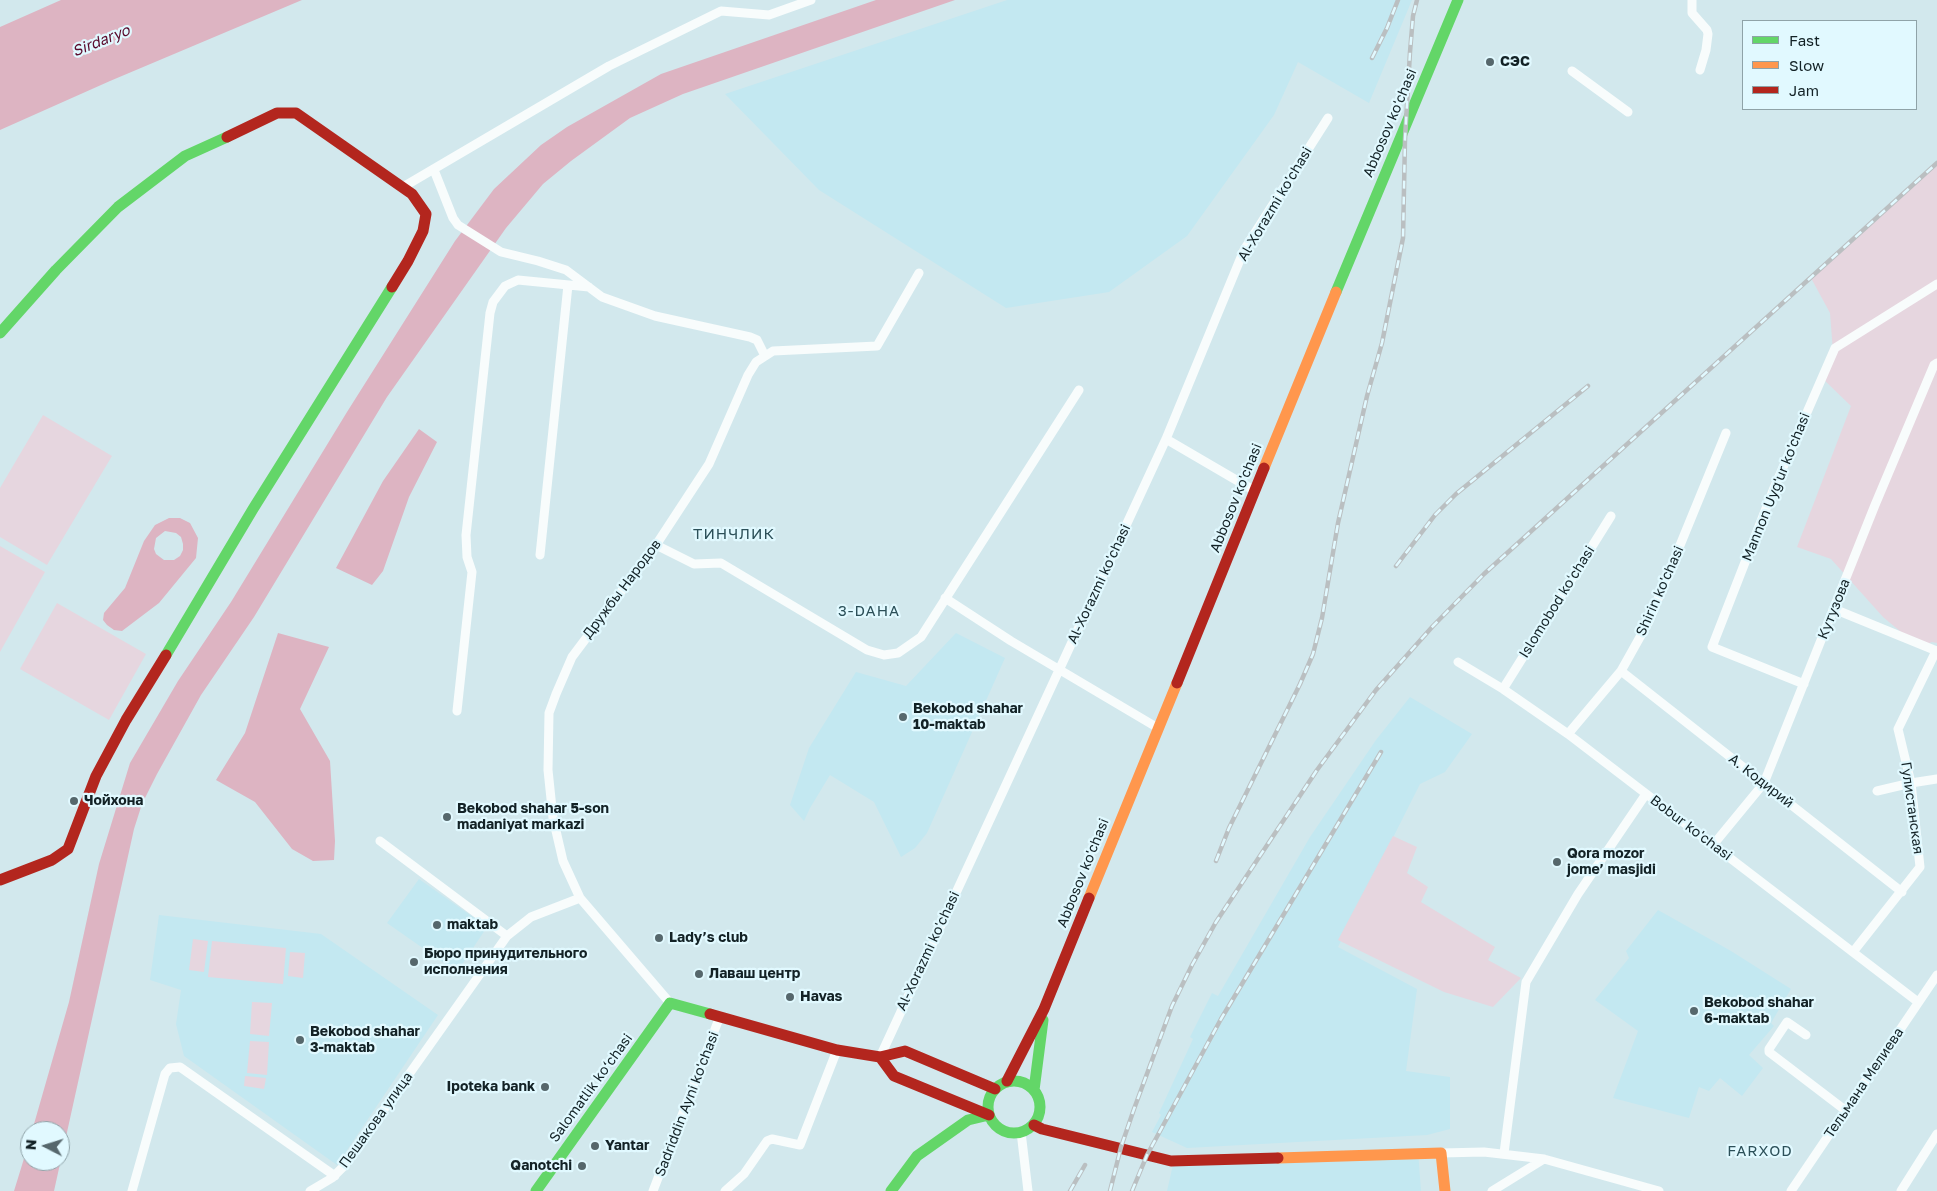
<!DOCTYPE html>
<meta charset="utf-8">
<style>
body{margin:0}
#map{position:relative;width:1937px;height:1191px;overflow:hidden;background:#d2e8ed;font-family:"Golos Text",sans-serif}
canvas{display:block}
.legend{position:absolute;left:1742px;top:20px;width:175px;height:90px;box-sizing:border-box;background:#e1f9ff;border:1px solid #8fa3a8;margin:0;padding:6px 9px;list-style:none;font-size:15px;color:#132226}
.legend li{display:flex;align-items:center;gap:10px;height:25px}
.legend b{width:25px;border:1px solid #8fa3a8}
.north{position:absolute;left:20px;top:1121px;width:50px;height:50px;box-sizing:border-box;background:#e1f9ff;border:1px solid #8fa3a8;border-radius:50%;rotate:275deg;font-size:14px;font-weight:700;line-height:20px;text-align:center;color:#132226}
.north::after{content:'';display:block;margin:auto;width:18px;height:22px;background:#56676c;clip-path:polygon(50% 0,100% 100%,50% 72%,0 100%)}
</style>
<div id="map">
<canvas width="1937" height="1191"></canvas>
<ul class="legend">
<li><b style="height:6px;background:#63d668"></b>Fast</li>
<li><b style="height:6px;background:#ff974d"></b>Slow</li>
<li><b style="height:6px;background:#b3261e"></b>Jam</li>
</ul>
<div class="north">N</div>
</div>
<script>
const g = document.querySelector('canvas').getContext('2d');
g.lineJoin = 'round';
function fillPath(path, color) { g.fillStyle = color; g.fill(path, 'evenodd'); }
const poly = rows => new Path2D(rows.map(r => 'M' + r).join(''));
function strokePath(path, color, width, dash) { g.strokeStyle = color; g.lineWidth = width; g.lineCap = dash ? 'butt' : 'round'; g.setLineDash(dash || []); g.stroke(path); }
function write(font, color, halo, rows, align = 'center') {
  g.font = font + ' "Golos Text",sans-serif'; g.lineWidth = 4.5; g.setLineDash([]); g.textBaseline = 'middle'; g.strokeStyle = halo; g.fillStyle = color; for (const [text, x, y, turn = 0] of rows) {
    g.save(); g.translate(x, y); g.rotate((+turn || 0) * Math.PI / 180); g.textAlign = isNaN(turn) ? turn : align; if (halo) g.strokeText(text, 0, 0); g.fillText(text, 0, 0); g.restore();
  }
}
const built = poly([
 [1007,0,1412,0,1369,103,1298,62,1274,115,1187,236,1109,292,1006,308,819,190,725,94],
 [956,633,1005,658,927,833,915,848,901,857,874,802,830,775,810,808,804,821,790,805,809,748,856,672,906,686],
 [1410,697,1472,734,1445,772,1420,784,1338,947,1417,989,1406,1071,1450,1077,1450,1129,1427,1135,1187,1148,1152,1132,1161,1115,1159,1113,1193,1039,1190,1037,1212,993,1218,996,1310,837,1376,740],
 [419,879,487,927,457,972,387,923],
 [1658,910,1731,951,1791,989,1771,1023,1774,1026,1749,1055,1763,1068,1742,1096,1720,1078,1709,1091,1699,1087,1689,1118,1613,1098,1638,1031,1595,1000,1629,958,1626,951],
 [159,915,321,934,438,1015,337,1165,184,1056,176,1024,181,990,150,980],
 [1418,1151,1421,1191,1167,1191,1175,1156]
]);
const green = poly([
 [1937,165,1937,643,1932,642,1919,647,1883,617,1831,559,1797,547,1851,406,1821,377,1833,352,1830,313,1811,278],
 [43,415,112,456,47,565,0,537,0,488],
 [0,546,45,572,0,652],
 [57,603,146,654,109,720,20,669],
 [1393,836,1417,847,1407,873,1428,887,1421,902,1495,947,1488,960,1521,978,1493,1007,1444,992,1338,940],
 [193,939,208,941,204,972,189,970],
 [212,941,286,948,283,984,208,977],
 [290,952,305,953,303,978,288,976],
 [252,1002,272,1003,269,1036,250,1034],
 [250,1041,269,1042,267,1075,247,1073],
 [245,1076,266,1078,264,1089,244,1086]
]);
const water = poly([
 [61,0,302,0,110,81,0,130,0,27],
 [876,0,955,0,683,94,630,118,571,161,543,184,506,228,387,397,254,617,201,695,157,774,142,804,134,829,54,1191,14,1191,30,1139,30,1161,60,1161,60,1131,32,1131,69,1002,99,864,130,763,178,681,231,602,347,412,455,241,494,189,541,145,567,127,661,74],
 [419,429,437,442,409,497,383,571,372,585,336,568,383,481],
 [169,518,180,518,190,523,198,538,196,558,159,603,122,631,114,630,107,625,103,620,104,613,125,588,144,541,155,525],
 [165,531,176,533,181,537,183,544,183,550,180,556,174,560,164,560,156,554,154,549,156,538],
 [278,633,329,647,300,709,330,761,335,841,334,860,313,861,292,849,255,802,216,780,245,733]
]);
const street = poly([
 [1692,0,1692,13,1707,30,1708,34,1706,50,1700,70],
 [1572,71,1628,112],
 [434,170,453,218,458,225,501,252,538,261,566,270,602,297,655,316,750,337,757,340,765,356],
 [403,187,609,66,721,11,769,15,811,0],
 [1166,439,1255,491],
 [656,545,694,564,721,563,867,650,884,655,898,653,921,637,1079,390],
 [540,555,568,285],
 [945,598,1011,641,1158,728],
 [1834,609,1937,651],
 [1458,662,1503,689,1568,734,1918,1002],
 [1621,671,1902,892],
 [1804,684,1712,647,1774,488,1835,348,1937,284],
 [1503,689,1611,516],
 [457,711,472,572,467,557,466,535,490,313,493,302,505,286,518,280,589,287],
 [1568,734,1621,671,1649,621,1726,433],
 [1877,791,1911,783,1937,779],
 [380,841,507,936],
 [1713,845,1764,783,1875,505,1934,365,1937,363],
 [1853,952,1920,867,1911,783,1898,729,1936,651],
 [670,1003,580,898,563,861,553,818,548,770,549,713,556,694,572,657,656,545,709,464,748,375,756,362,773,351,877,346,919,273],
 [1806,1035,1787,1022,1769,1049,1769,1052,1845,1110],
 [880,1057,1166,439,1244,250,1328,118],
 [1021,1132,1028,1191],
 [1441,1153,1484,1152,1544,1159],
 [1504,1153,1526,982,1578,894,1646,794],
 [132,1191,165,1074,170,1068,180,1067,335,1176],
 [310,1191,332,1178,344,1166,507,936,531,917,580,898],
 [653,1191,720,1016],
 [725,1191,744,1174,767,1141,772,1139,800,1145,837,1050],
 [1492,1191,1544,1159,1659,1191],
 [1791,1191,1937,975],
 [1901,1191,1937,1134]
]);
const fast = poly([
 [1336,292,1458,0],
 [0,333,56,270,118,207,185,156,227,137],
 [166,655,253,509,392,287],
 '988 1107a26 26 0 1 1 52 0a26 26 0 1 1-52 0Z',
 [1034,1090,1043,1020],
 [536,1191,670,1003,710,1014],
 [891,1191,917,1156,968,1120,989,1115]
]);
const slow = poly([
 [1264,468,1336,292],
 [1089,898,1177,683],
 [1278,1158,1441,1153,1445,1191]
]);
const jam = poly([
 [227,137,277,113,296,113,412,194,426,214,423,231,408,261,392,287],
 [1177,683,1264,468],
 [0,880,52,860,68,849,96,776,126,720,166,655],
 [710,1014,837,1050,880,1057,905,1051,995,1089],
 [880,1057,894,1076,989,1115],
 [1007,1081,1044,1009,1089,898],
 [1034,1125,1042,1129,1171,1161,1278,1158]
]);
const rail = poly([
 [1372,58,1387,28,1398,0],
 [1396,566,1435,515,1456,494,1588,386],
 [1216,861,1229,828,1300,684,1313,654,1322,618,1338,523,1367,396,1382,343,1403,238,1405,139,1410,52,1413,16,1417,0],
 [1070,1191,1085,1165],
 [1110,1191,1121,1147,1134,1109,1172,1006,1192,965,1216,922,1317,770,1376,690,1433,626,1484,574,1937,163],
 [1132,1191,1147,1155,1221,1019,1381,752]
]);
const markers = [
 [1490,62,5,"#56676c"],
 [903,717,5,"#56676c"],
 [74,801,5,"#56676c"],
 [447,817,5,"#56676c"],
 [1557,862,5,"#56676c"],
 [437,925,5,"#56676c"],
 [659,938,5,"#56676c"],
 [414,962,5,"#56676c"],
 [699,974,5,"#56676c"],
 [790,997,5,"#56676c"],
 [1694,1011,5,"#56676c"],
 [300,1040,5,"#56676c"],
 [545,1087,5,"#56676c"],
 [595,1146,5,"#56676c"],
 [582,1166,5,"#56676c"]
];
const poiNames = [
 ["СЭС",1500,62],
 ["Bekobod shahar",913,709],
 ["10-maktab",913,725],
 ["Чойхона",84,801],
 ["Bekobod shahar 5-son",457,809],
 ["madaniyat markazi",457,825],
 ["Qora mozor",1567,854],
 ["jome’ masjidi",1567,870],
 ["maktab",447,925],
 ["Lady’s club",669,938],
 ["Бюро принудительного",424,954],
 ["исполнения",424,970],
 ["Лаваш центр",709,974],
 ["Havas",800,997],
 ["Bekobod shahar",1704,1003],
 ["6-maktab",1704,1019],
 ["Bekobod shahar",310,1032],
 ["3-maktab",310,1048],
 ["Ipoteka bank",535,1087,"right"],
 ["Yantar",605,1146],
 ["Qanotchi",572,1166,"right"]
];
const streetNames = [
 ["Abbosov ko'chasi",1390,123,-67],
 ["Al-Xorazmi ko'chasi",1275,204,-59],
 ["Mannon Uyg'ur ko'chasi",1776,487,-68],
 ["Abbosov ko'chasi",1236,498,-68],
 ["Al-Xorazmi ko'chasi",1099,584,-65],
 ["Дружбы Народов",622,589,-53],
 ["Shirin ko'chasi",1660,591,-66],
 ["Islomobod koʻchasi",1557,602,-58],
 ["Кутузова",1834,609,-68],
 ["А. Кодирий",1761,781,38],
 ["Гулистанская",1912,808,82],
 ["Bobur ko'chasi",1691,828,37],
 ["Abbosov ko'chasi",1083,873,-68],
 ["Al-Xorazmi ko'chasi",928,951,-65],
 ["Тельмана Мелиева",1864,1083,-56],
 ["Salomatlik ko‘chasi",591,1088,-54],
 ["Sadriddin Ayni ko'chasi",687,1104,-69],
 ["Пешакова улица",376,1120,-54]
];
const waterNames = [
 ["Sirdaryo",101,41,-22]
];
const neighbourhoodNames = [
 ["ТИНЧЛИК",734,534],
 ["3-DAHA",869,611],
 ["FARXOD",1760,1151]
];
fillPath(built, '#c3e8f1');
fillPath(green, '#e6d6df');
fillPath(water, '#ddb4c2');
strokePath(street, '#f8fcfc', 9);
strokePath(fast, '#63d668', 11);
strokePath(slow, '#ff974d', 11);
strokePath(jam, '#b3261e', 11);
strokePath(rail, '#babfc1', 4.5);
strokePath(rail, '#e1f9ff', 2.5, [8]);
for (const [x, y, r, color] of markers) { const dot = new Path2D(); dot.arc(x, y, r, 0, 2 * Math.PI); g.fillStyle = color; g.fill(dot); strokePath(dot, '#e1f9ff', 2); }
write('bold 14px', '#132226', '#e1f9ff', poiNames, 'left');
write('14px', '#132226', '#e1f9ff', streetNames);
write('italic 15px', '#5b0b2d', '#e1f9ff', waterNames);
g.letterSpacing = '1px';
write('15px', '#2c5059', '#e1f9ff', neighbourhoodNames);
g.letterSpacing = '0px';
</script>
